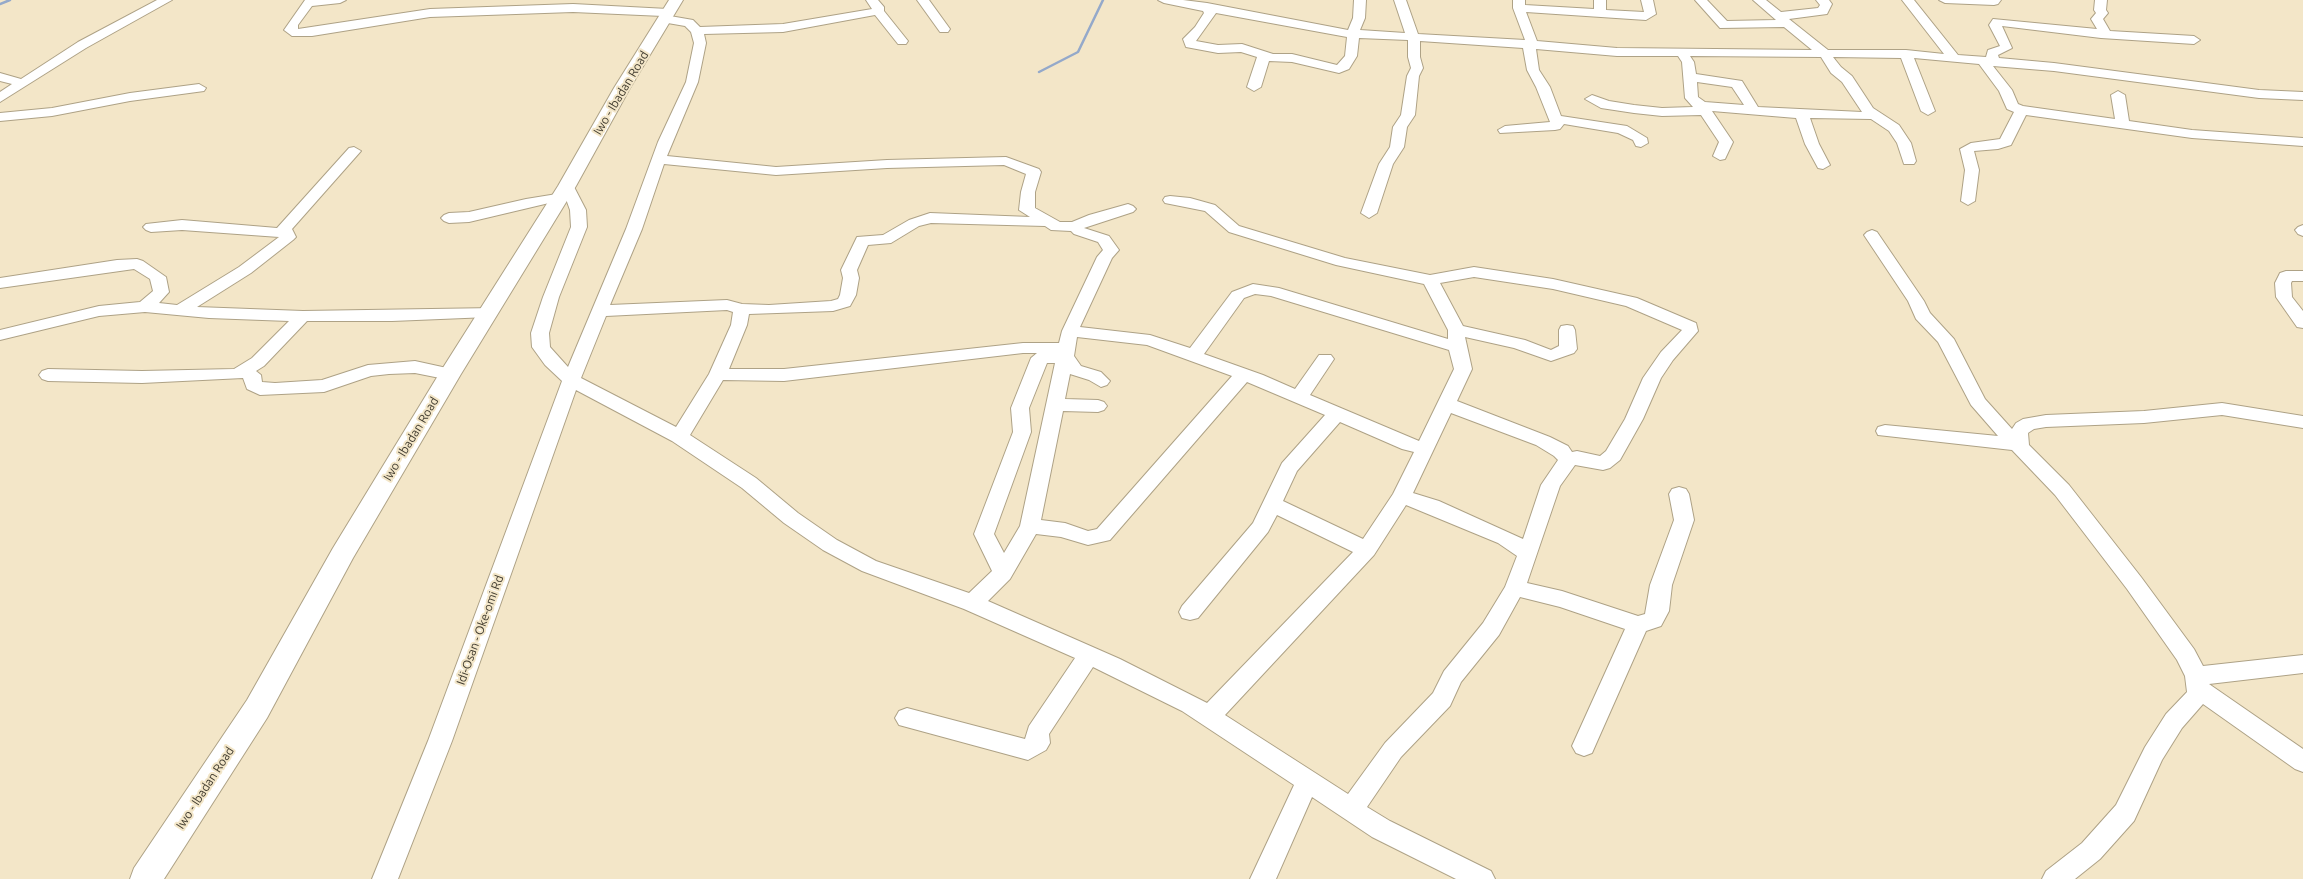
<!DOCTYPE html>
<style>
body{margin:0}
canvas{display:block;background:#f3e6c8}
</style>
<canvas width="2303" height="879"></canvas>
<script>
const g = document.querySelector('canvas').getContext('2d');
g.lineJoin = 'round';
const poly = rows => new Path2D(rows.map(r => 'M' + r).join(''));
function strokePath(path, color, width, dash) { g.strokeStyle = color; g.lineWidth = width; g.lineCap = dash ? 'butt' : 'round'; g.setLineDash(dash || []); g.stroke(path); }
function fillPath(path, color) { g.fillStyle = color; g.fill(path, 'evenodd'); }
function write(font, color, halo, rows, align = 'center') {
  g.font = font + ' Ubuntu,sans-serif'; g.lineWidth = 4; g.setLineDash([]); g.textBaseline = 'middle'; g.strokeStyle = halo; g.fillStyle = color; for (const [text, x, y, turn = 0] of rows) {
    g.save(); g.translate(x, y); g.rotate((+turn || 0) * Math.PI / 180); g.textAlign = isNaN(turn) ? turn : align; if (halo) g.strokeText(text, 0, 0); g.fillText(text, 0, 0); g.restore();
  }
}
const stream = poly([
 [0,4,10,0],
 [1039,72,1078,52,1103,0]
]);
const minor = poly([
 [157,0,172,0,86,48,0,102,0,92,12,84,0,81,0,73,21,79,78,42,157,0],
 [305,0,346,0,340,3,312,6,298,25,298,29,430,9,573,4,668,9,674,13,670,16,693,20,700,27,783,24,872,9,866,0,878,0,884,7,884,11,908,41,906,44,898,44,875,15,783,32,704,34,706,43,698,82,667,156,776,167,887,160,1006,157,1039,169,1041,172,1035,192,1035,208,1060,222,1072,222,1089,215,1128,204,1133,206,1136,209,1133,212,1084,228,1109,236,1119,250,1112,258,1080,327,1150,335,1190,348,1232,292,1253,284,1279,288,1448,339,1448,330,1424,284,1336,265,1229,232,1205,211,1165,203,1163,200,1165,197,1170,196,1190,198,1215,205,1239,226,1345,258,1430,275,1474,267,1553,279,1637,298,1696,323,1698,331,1673,360,1661,378,1643,419,1620,460,1610,468,1603,470,1575,465,1560,486,1527,583,1562,591,1638,616,1645,614,1650,585,1674,520,1669,494,1672,489,1679,487,1686,489,1689,494,1694,520,1672,585,1669,611,1661,626,1646,631,1592,753,1584,756,1576,753,1572,746,1625,629,1560,607,1520,597,1499,635,1461,682,1450,706,1401,757,1367,807,1390,821,1491,871,1495,879,1456,879,1372,837,1312,797,1276,879,1250,879,1294,785,1182,711,1093,667,1049,734,1050,743,1046,750,1028,760,899,725,895,718,899,711,907,708,1025,739,1029,726,1075,658,964,609,862,571,823,550,784,523,742,488,672,441,576,390,452,741,398,879,372,879,428,741,562,381,545,365,532,347,531,333,543,297,571,227,570,210,566,199,469,222,449,223,444,221,441,218,444,215,449,213,469,212,526,199,563,193,560,186,562,183,572,183,586,210,587,227,559,297,549,333,550,347,568,367,626,229,658,142,686,82,694,43,691,32,685,26,662,22,660,19,663,16,573,12,430,17,312,36,292,36,284,30,305,0],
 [664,164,776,175,887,168,1004,165,1026,174,1021,192,1019,210,1030,217,930,213,909,220,883,235,857,237,841,270,843,278,840,295,838,299,831,301,769,305,742,304,727,300,610,305,642,229,664,164],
 [931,223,1045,226,1051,230,1071,231,1074,234,1098,242,1103,250,1097,257,1062,331,1059,343,1023,343,784,369,729,369,747,325,749,314,833,311,850,306,856,295,859,278,857,270,868,245,891,243,919,226,931,223],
 [1474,277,1553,289,1626,306,1682,330,1661,352,1643,378,1625,419,1606,451,1600,456,1577,451,1572,452,1568,446,1550,437,1457,401,1472,369,1465,337,1514,348,1551,361,1574,353,1577,349,1575,330,1573,326,1567,325,1561,326,1559,330,1559,346,1551,350,1525,340,1463,326,1440,283,1474,277],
 [1255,294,1271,296,1449,350,1454,369,1419,441,1310,395,1334,359,1331,355,1319,355,1295,389,1263,375,1204,354,1244,298,1255,294],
 [727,310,733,312,731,325,709,374,676,427,581,378,606,316,727,310],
 [1077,337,1147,345,1232,376,1097,529,1088,531,1065,523,1041,520,1063,411,1098,412,1104,410,1107,406,1104,402,1098,400,1065,399,1070,374,1089,380,1101,387,1107,385,1110,381,1101,372,1081,366,1074,356,1077,337],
 [1023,353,1037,353,1031,358,1011,408,1013,432,974,534,992,571,969,593,876,561,837,540,798,513,756,478,690,435,723,380,784,381,1023,353],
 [1047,363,1055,363,1020,526,1004,553,994,534,1031,432,1029,408,1047,363],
 [1247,382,1325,415,1282,463,1253,523,1182,606,1179,612,1182,618,1190,620,1198,618,1268,532,1277,515,1353,552,1207,703,1120,659,988,601,1010,579,1036,534,1061,537,1088,545,1110,540,1247,382],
 [1451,413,1536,445,1554,456,1558,460,1541,485,1523,539,1439,501,1413,493,1451,413],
 [1340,422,1402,449,1414,452,1393,494,1363,539,1283,501,1297,471,1340,422],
 [1406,505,1498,543,1517,556,1505,587,1483,623,1444,671,1433,693,1385,743,1348,794,1225,715,1374,555,1406,505],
 [917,0,929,0,950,29,948,32,940,32,917,0],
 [1158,0,1183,0,1207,3,1348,30,1353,18,1354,0,1366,0,1365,18,1360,30,1405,33,1394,0,1406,0,1418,34,1525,40,1513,8,1513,0,1525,0,1525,5,1594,9,1594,0,1606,0,1606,10,1644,12,1641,0,1653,0,1656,14,1646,20,1526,12,1537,41,1617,48,1812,50,1784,27,1720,28,1695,0,1707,0,1727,21,1776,20,1753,0,1766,0,1781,12,1818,8,1820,5,1816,0,1829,0,1832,4,1827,14,1789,19,1828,50,1906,50,1944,54,1902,0,1914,0,1958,55,1986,57,1988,50,2000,46,1989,25,1993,19,2097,29,2091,19,2096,13,2094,10,2095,0,2107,0,2106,10,2108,13,2103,19,2110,31,2194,36,2200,40,2194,44,2101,38,2002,26,2012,48,1998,55,1999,58,2054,63,2259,90,2303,92,2303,100,2259,98,2054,71,1993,66,2012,90,2018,104,2023,106,2115,119,2111,95,2118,91,2125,95,2129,121,2192,130,2303,138,2303,146,2192,138,2026,115,2011,145,1998,149,1974,151,1979,170,1975,201,1968,205,1961,201,1965,170,1960,149,1971,143,2000,139,2014,112,2007,109,1999,91,1979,64,1914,58,1935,111,1928,115,1921,111,1901,58,1833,57,1841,67,1852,76,1873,108,1899,125,1911,143,1916,161,1914,164,1904,164,1897,143,1889,131,1871,119,1810,118,1819,144,1830,165,1823,169,1818,168,1805,144,1796,118,1712,111,1733,142,1725,159,1720,160,1713,156,1719,142,1701,115,1662,116,1634,113,1601,108,1585,99,1592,95,1609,101,1634,105,1662,108,1693,107,1685,98,1682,62,1678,56,1617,56,1536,49,1539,70,1550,87,1561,116,1627,126,1647,138,1648,143,1641,147,1636,146,1633,140,1618,133,1564,124,1560,129,1555,130,1500,133,1498,130,1505,126,1550,122,1536,87,1527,70,1523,48,1420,41,1420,57,1423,68,1419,76,1415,115,1407,127,1404,147,1393,164,1377,213,1369,218,1361,213,1379,164,1390,147,1393,127,1401,115,1407,76,1411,68,1408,57,1408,40,1359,38,1357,56,1349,69,1339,73,1292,62,1269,61,1261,87,1254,91,1247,87,1257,57,1241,52,1218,53,1186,47,1183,39,1195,27,1204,13,1203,11,1164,3,1158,0],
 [1216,13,1347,37,1345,56,1337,65,1292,54,1273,54,1242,44,1218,45,1196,41,1216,13],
 [1690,56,1821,57,1831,73,1842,82,1862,112,1758,107,1742,81,1696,74,1694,62,1690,56],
 [1697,82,1732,87,1744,105,1705,102,1698,97,1697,82],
 [1939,0,2001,0,1998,4,1994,5,1945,3,1939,0],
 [199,84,206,88,204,91,130,101,52,116,0,121,0,113,52,108,130,93,199,84],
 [354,147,361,151,292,229,296,237,293,240,251,273,197,307,303,311,495,308,497,312,495,316,489,317,392,321,307,321,264,366,256,371,261,375,262,382,275,383,322,380,368,365,415,361,456,370,459,374,456,378,450,380,415,373,389,374,371,376,324,392,260,395,247,389,243,378,142,383,48,381,42,379,39,375,42,371,48,369,142,371,234,369,252,358,289,321,209,318,145,312,99,316,0,340,0,330,99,306,140,302,153,291,150,279,134,269,0,288,0,278,117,260,137,259,143,261,166,277,169,292,159,303,177,305,239,267,279,237,182,230,151,232,146,230,143,227,146,224,182,220,277,228,349,148,354,147],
 [2303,225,2303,236,2298,234,2295,230,2298,227,2303,225],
 [1872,230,1877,232,1924,301,1930,313,1954,339,1985,399,2012,429,2016,423,2023,419,2046,415,2144,411,2222,403,2303,416,2303,428,2222,415,2144,423,2046,427,2034,429,2028,433,2029,445,2069,485,2141,577,2194,649,2203,666,2303,655,2303,673,2209,684,2303,749,2303,772,2295,769,2203,704,2182,728,2162,760,2134,821,2100,859,2075,879,2042,879,2046,871,2082,843,2116,805,2145,747,2166,714,2187,692,2185,676,2177,660,2127,589,2055,495,2012,450,1878,435,1876,431,1878,427,1885,425,1998,436,1971,405,1938,342,1916,319,1908,301,1864,235,1867,232,1872,230],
 [2286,271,2303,271,2303,281,2292,281,2291,283,2292,297,2303,311,2303,328,2297,327,2276,297,2275,283,2280,273,2286,271]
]);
const major = poly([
 [669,0,683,0,630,88,576,186,461,374,353,558,267,718,164,879,130,879,134,868,247,700,333,548,439,374,558,186,614,88,669,0]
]);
const streetNames = [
 ["Iwo - Ibadan Road",621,93,-59],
 ["Iwo - Ibadan Road",411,439,-59],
 ["Idi-Osan - Oke-omi Rd",480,630,-70],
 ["Iwo - Ibadan Road",205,788,-57]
];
strokePath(stream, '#94a9ca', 2.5);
strokePath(minor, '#aea286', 2);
strokePath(major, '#aea286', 2);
fillPath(minor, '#fff');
fillPath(major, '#fff');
write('12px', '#3f3a2e', '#f3e6c8', streetNames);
</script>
